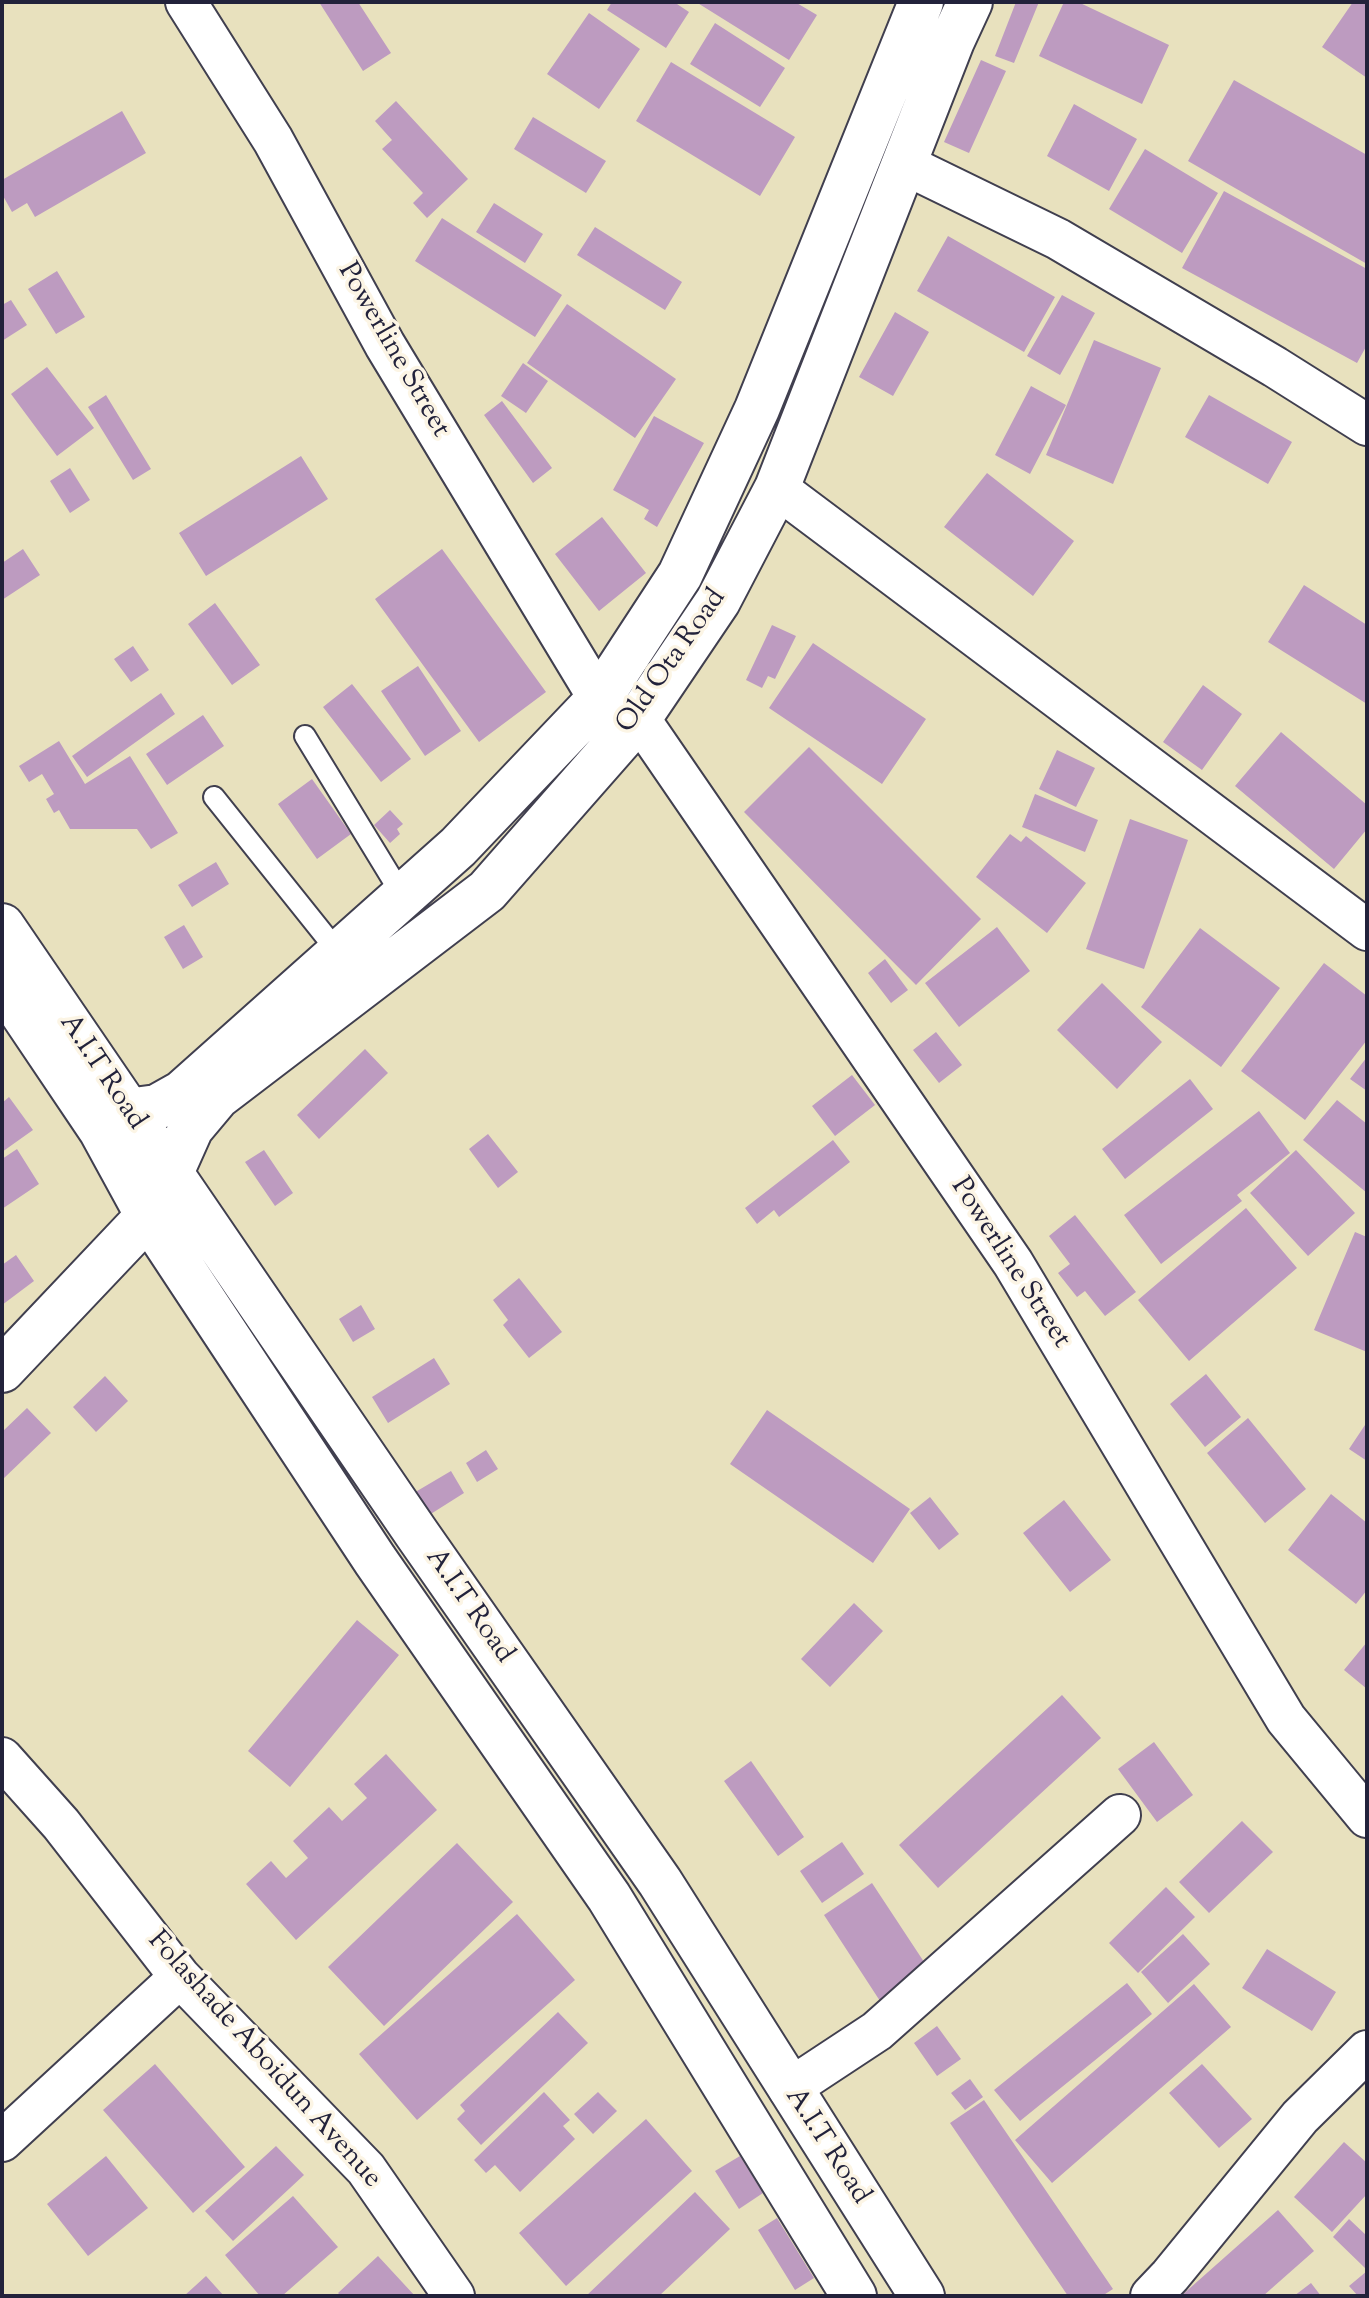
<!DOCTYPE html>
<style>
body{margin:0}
#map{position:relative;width:1369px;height:2298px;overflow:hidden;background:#e8e1be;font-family:"Sorts Mill Goudy",serif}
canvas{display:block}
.frame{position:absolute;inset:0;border:4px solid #22223b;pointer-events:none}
</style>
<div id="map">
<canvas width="1369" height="2298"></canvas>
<div class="frame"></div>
</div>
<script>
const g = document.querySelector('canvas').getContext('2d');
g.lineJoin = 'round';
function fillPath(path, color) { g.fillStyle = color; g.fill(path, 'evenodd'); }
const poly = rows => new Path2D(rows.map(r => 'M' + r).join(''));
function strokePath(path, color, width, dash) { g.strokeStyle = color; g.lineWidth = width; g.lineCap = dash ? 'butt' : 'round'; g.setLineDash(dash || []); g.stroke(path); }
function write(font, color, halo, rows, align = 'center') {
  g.font = font + ' "Sorts Mill Goudy",serif'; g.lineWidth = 7; g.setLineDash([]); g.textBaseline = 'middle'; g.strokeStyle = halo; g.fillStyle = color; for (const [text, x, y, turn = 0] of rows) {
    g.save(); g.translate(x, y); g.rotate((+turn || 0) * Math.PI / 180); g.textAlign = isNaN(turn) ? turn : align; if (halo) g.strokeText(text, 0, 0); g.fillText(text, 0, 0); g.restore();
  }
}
const building = poly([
 [319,2,358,2,391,53,363,71],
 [612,2,674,2,689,12,666,48,607,10],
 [696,2,795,2,817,15,789,60],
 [1016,2,1039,2,1014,63,995,56],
 [1064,2,1078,2,1169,45,1142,104,1039,56],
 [1353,2,1367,2,1367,78,1322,47],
 [589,13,640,49,599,109,547,74],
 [715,23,785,68,760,107,690,64],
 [981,60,1006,71,969,153,944,142],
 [671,62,795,137,760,196,636,121],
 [1234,80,1367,155,1367,264,1188,161],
 [396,101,468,179,427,218,413,203,423,193,382,149,392,140,375,121],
 [1074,104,1137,139,1109,191,1047,156],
 [122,111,146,153,35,217,27,203,12,212,2,194,2,180],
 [533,117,606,161,586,193,514,149],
 [1145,149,1218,193,1182,253,1109,209],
 [1224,191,1367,269,1367,345,1357,363,1182,268],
 [494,203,543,234,525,263,476,232],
 [442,218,562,295,535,337,415,261],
 [595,227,682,282,665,310,577,255],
 [948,236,1055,297,1024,352,917,291],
 [57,271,85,317,56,334,28,289],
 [1062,295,1095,313,1060,375,1027,356],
 [11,300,27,325,2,341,2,305],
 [567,304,676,379,635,438,527,363],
 [895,312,929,332,893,396,859,377],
 [1094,340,1161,368,1113,484,1046,455],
 [523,363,548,381,526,413,501,396],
 [47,367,94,428,57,456,11,394],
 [1031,386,1066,405,1030,474,995,455],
 [106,395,151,469,133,480,88,407],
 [1209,395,1292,442,1268,484,1185,437],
 [502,401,552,468,533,483,484,415],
 [654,416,704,443,657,527,644,519,649,510,613,490],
 [301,456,328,499,206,576,179,533],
 [70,468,90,500,70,513,50,481],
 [987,473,1074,541,1033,596,944,527],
 [602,517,646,573,599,611,555,554],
 [23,549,40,575,2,600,2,563],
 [442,549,546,692,479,742,375,599],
 [1304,585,1367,625,1367,704,1268,642],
 [215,603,260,665,232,685,188,624],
 [772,625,796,636,775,679,768,676,762,688,746,680],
 [813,643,926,719,882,784,769,708],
 [133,646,149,670,131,682,114,659],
 [418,666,461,731,425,756,381,691],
 [352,684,411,759,381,782,323,707],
 [1203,685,1242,714,1202,770,1163,742],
 [161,693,175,714,87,777,72,756],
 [203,715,224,746,167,785,146,754],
 [1281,732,1367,805,1367,829,1334,869,1235,786],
 [59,741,85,784,130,756,178,833,151,849,137,829,70,829,59,810,54,813,46,799,54,794,42,774,29,782,19,766],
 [809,747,981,919,916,985,744,812],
 [1057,750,1095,768,1076,807,1039,789],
 [312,779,351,834,317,859,278,804],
 [1035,794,1098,820,1085,852,1022,827],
 [390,810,403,824,397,829,400,834,390,843,374,825],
 [1130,819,1188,840,1144,969,1086,949],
 [1010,834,1021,842,1026,836,1086,883,1047,933,976,877],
 [216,862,229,884,192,907,178,885],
 [184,925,203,957,183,969,164,937],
 [997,927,1030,971,959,1027,925,983],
 [1200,928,1280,988,1221,1067,1141,1007],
 [885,959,908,990,891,1003,868,973],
 [1324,963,1367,996,1367,1040,1305,1120,1241,1071],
 [1102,983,1162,1042,1117,1089,1057,1030],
 [936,1032,962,1065,939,1083,913,1050],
 [365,1049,388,1073,319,1139,297,1115],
 [1367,1057,1367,1091,1350,1079],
 [852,1075,875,1105,835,1136,812,1106],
 [1190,1079,1213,1109,1125,1179,1102,1149],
 [9,1097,33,1130,2,1152,2,1103],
 [1337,1100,1367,1124,1367,1193,1303,1140],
 [1259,1111,1290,1153,1237,1195,1242,1201,1161,1264,1124,1215],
 [488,1134,518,1172,498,1188,469,1149],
 [833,1140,850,1162,779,1217,774,1210,757,1224,745,1208],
 [17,1149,39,1184,2,1209,2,1159],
 [264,1150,293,1193,275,1206,245,1162],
 [1296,1150,1355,1213,1308,1256,1250,1193],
 [1246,1208,1297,1268,1189,1361,1138,1300],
 [1075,1215,1136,1292,1105,1316,1085,1291,1077,1297,1058,1273,1070,1264,1049,1236],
 [1355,1232,1367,1237,1367,1352,1314,1330],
 [16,1255,34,1281,2,1305,2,1265],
 [519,1278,562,1332,529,1358,503,1325,508,1320,493,1300],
 [361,1305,375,1329,353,1342,339,1319],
 [434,1358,450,1384,388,1423,372,1397],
 [1206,1374,1241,1417,1205,1447,1170,1404],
 [105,1376,128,1401,96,1432,73,1407],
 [27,1408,51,1433,2,1480,2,1432],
 [767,1410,910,1509,873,1563,730,1464],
 [1248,1418,1306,1489,1265,1523,1207,1453],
 [1367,1422,1367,1461,1349,1449],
 [486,1450,498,1469,477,1482,466,1463],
 [451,1471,464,1493,426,1517,412,1494],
 [1331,1494,1367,1523,1367,1590,1356,1604,1288,1550],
 [930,1497,959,1534,939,1550,910,1513],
 [1064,1500,1111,1560,1070,1592,1023,1533],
 [854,1603,883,1631,830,1687,801,1659],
 [357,1620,399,1655,290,1787,248,1751],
 [1367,1642,1367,1689,1344,1670],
 [1062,1695,1101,1738,938,1888,899,1845],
 [1154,1742,1193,1795,1157,1822,1118,1769],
 [386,1754,437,1810,296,1940,246,1884,271,1861,286,1878,308,1858,293,1841,329,1807,342,1821,367,1798,354,1784],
 [751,1761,804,1837,778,1856,724,1781],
 [1242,1821,1273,1852,1209,1913,1179,1882],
 [842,1842,864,1874,822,1903,800,1871],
 [457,1843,513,1902,384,2026,328,1967],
 [872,1883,928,1968,880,2001,824,1915],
 [1166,1887,1195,1917,1138,1973,1109,1943],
 [517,1914,575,1980,417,2120,359,2054],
 [1183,1934,1210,1964,1168,2003,1141,1972],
 [1267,1949,1336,1992,1312,2031,1242,1988],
 [1127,1983,1152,2014,1020,2121,994,2090],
 [1194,1984,1231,2027,1052,2183,1015,2140],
 [558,2012,588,2043,481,2145,457,2119,465,2111,460,2105],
 [937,2026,961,2059,937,2076,914,2043],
 [155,2064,245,2167,193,2213,103,2110],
 [1202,2064,1252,2119,1219,2148,1169,2093],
 [970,2079,983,2097,965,2110,951,2093],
 [544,2092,570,2120,563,2126,575,2139,520,2192,495,2165,486,2173,474,2160],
 [598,2092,617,2111,593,2134,574,2114],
 [984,2100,1113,2289,1102,2296,1068,2296,950,2123],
 [646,2119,692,2171,566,2286,519,2233],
 [1344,2142,1367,2163,1367,2194,1332,2232,1294,2197],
 [276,2146,304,2175,233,2241,205,2211],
 [106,2156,148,2208,88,2256,47,2204],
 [740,2156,763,2193,739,2209,715,2171],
 [695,2192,730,2229,659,2296,586,2296],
 [293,2196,338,2247,282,2296,260,2296,225,2255],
 [1278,2210,1314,2251,1263,2296,1181,2296],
 [777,2218,814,2278,795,2290,758,2230],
 [1349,2219,1367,2236,1365,2268,1333,2237],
 [378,2256,415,2296,341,2296,338,2293],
 [1367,2271,1367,2296,1358,2296,1349,2286],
 [206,2276,224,2296,184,2296],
 [1311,2283,1321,2296,1294,2296]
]);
const lane = poly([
 [305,736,402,895],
 [214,797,338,952]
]);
const street = poly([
 [186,2,273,140,385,345,599,699],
 [904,164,1058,239,1275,367,1367,425],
 [777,488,1367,930],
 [639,718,1013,1263,1286,1719,1367,1817],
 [2,1758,61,1824,180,1977,366,2169,454,2296],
 [789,2089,877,2031,1120,1815],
 [2,2141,180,1977],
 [1151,2296,1170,2276,1300,2117,1367,2051]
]);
const secondary = poly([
 [2,926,417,1534,660,1882,922,2296],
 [2,983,101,1130,148,1216,375,1560,609,1897,854,2296],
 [127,1111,157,1107,182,1093,458,847,599,699,680,575,757,409,921,2],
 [170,1175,191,1128,217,1097,487,891,639,718,718,601,777,488,952,41,970,2],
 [2,1370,148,1216]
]);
const streetNames = [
 ["Powerline Street",392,351,60],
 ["Old Ota Road",673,662,-55],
 ["A.I.T Road",101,1073,56],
 ["Powerline Street",1009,1264,57],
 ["A.I.T Road",468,1607,55],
 ["Folashade Aboidun Avenue",263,2061,48],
 ["A.I.T Road",826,2147,57]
];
fillPath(building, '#bd9bc0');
strokePath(lane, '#403f4f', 24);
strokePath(street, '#403f4f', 44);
strokePath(secondary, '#403f4f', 48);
strokePath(lane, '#fff', 20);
strokePath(street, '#fff', 40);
strokePath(secondary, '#fff', 44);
write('28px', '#22223b', '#fcf5e5', streetNames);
</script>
